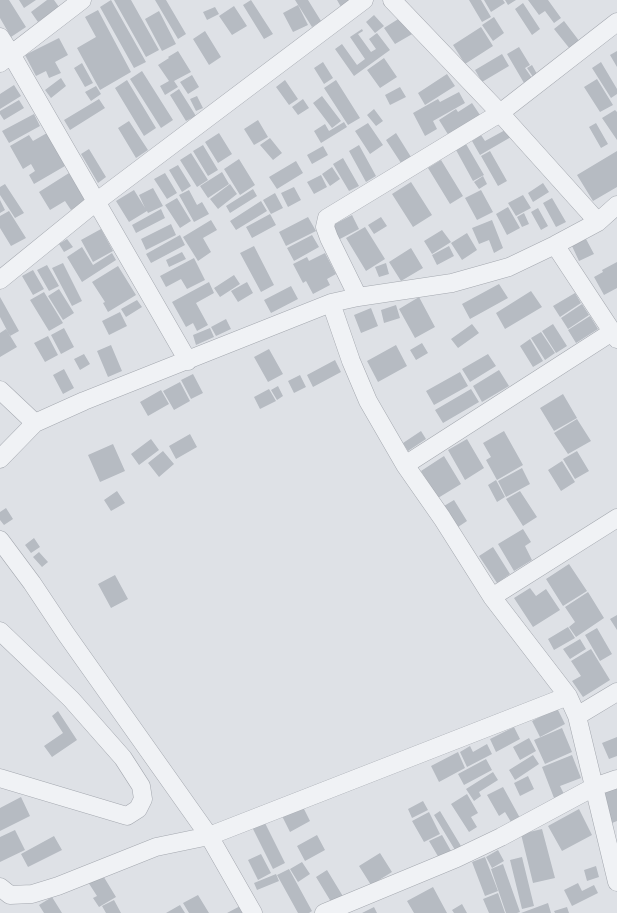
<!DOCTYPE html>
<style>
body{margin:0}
canvas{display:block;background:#dee1e6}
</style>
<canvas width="617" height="913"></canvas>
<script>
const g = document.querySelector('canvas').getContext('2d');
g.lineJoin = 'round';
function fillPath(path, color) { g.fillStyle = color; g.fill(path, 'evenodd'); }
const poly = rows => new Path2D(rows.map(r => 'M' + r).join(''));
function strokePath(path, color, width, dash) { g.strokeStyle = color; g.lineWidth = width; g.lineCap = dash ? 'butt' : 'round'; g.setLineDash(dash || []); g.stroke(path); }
const building = poly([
 [0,0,9,0,26,27,11,37,0,18],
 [19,0,36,0,24,8],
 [47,0,54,0,59,7,38,22,31,12],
 [111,0,146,62,134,68,100,7],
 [114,0,131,0,159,50,146,57],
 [155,0,166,0,186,34,178,39],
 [251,0,273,34,264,39,243,5],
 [295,0,308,0,321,21,312,27],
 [337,0,350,0,341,7],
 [469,0,481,0,491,17,482,22],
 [484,0,503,0,505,3,491,12],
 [505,0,516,0,508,5],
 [528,0,548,0,561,18,554,23,545,11,539,15],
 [523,3,540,29,532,35,515,9],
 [298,5,308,25,293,32,283,13],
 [234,6,247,26,232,35,219,16],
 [215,7,219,14,207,20,203,12],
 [98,10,131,72,100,90,77,48,96,37,85,17],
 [159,11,176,44,162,51,145,19],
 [374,15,384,26,375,33,366,22],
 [403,16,414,33,395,44,384,28],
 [494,17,504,33,493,41,482,25],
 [564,21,580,42,570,49,554,29],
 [481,27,493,46,465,64,453,45],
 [362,29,363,31,358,34,371,52,376,49,369,39,377,33,390,50,354,76,335,49,342,44,357,65,365,59,350,37],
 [205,31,221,57,209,65,193,39],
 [59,38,68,55,55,62,61,73,49,78,46,71,36,76,25,55],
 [519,47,530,65,525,68,532,78,524,83,507,54],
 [178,51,191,72,174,81,178,87,165,95,160,86,169,81,158,65,169,58,168,57],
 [617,51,617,67,610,55],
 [502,54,509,66,482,82,475,70],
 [384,58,397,77,380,88,367,70],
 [323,62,333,78,324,84,314,68],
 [601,62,617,89,617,94,611,98,592,68],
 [82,63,93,83,85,87,74,68],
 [532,65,537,74,533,77,527,68],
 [142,71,173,120,161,128,130,79],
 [447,74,455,86,425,105,418,93],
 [192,75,199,87,188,94,180,82],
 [61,78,66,86,51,98,45,90],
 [597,79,613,105,600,112,584,87],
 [127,80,156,128,144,136,115,88],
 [285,80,298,99,289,105,276,87],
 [336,80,360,118,348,125,324,88],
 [14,85,21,96,0,109,0,94],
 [96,86,101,94,91,101,85,92],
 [400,87,406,97,390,105,385,95],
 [179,89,196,116,186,121,170,95],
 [459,92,465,103,433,121,437,129,425,136,413,113,438,99,440,102],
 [197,96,203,108,196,111,190,99],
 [322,96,341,121,332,128,313,103],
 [99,99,105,108,70,130,64,120],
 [303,99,309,108,298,115,292,107],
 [19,100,24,108,4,120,0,114,0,111],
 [472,103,480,115,449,136,439,120,456,109,458,112],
 [374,109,383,121,376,126,367,115],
 [615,110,617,112,617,140,602,118],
 [34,114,40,126,9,143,2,131],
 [258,120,268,137,254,145,244,129],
 [129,121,148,150,136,158,118,128],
 [344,122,347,127,321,143,314,131,325,124,329,131],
 [368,123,383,145,370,154,355,131],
 [596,123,608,144,601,148,589,127],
 [507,129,511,137,480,155,472,141,481,135,485,141],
 [47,133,65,166,34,184,29,175,35,171,31,164,23,169,10,146,29,135,33,141],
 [219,133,232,154,218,163,205,142],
 [396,133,411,157,401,163,386,140],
 [270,138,282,153,273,160,260,145],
 [466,144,484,175,473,181,456,150],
 [203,145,218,170,208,176,193,151],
 [359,145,376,176,366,182,349,151],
 [323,146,328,155,312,164,307,155],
 [89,149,106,177,98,183,81,154],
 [490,151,507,181,498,186,481,156],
 [617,151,617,187,593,201,577,175],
 [191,153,208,180,197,187,180,160],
 [343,158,359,186,349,191,333,164],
 [239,159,255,185,240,195,224,169],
 [441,160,463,196,450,204,428,168],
 [296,161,303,173,277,189,269,177],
 [178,165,191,186,182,192,169,170],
 [332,167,340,179,330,186,322,174],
 [222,172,229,184,208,198,200,186],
 [69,173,86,201,71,210,65,201,50,210,39,192],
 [165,173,177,193,167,199,154,179],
 [321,175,327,187,314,194,307,182],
 [483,176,487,184,479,189,474,182],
 [411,182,432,215,413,227,392,194],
 [543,183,549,192,533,202,528,193],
 [5,184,24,213,15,218,0,195,0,187],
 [230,184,237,194,218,209,210,199],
 [294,187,301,200,288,207,281,193],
 [153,188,163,206,148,213,147,211,129,222,116,201,134,190,145,208,139,195],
 [253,189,257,196,230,213,226,206],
 [189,190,197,205,202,202,209,214,194,222,179,195],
 [481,190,493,212,477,220,465,198],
 [275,193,283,208,271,214,263,200],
 [523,195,531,208,516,216,508,203],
 [177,198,191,221,180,228,165,205],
 [552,198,566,222,556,227,543,203],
 [0,200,5,210,0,213],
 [261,201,267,211,236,230,230,221],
 [508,207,520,228,507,235,496,214],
 [538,208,548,226,541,230,531,212],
 [161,209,165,218,136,233,132,225],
 [9,211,26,238,11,246,0,228,0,216],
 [524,213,529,224,522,227,517,217],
 [270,214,276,225,252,238,246,227],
 [352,215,359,229,338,240,331,226],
 [308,217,316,231,286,246,279,232],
 [381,217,387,226,374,234,368,225],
 [211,220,217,230,203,238,211,252,198,261,183,237],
 [492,220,503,248,494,253,489,240,479,244,472,228],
 [171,224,176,235,146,250,141,239],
 [365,227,385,259,366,271,346,238],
 [101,229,113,251,93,262,81,240],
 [442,230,451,242,432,254,424,241],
 [467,233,477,250,462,260,451,243],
 [180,235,185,245,151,263,146,254],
 [312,235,319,247,294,261,287,248],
 [67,239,73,247,64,252,59,244],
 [586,239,594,254,579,261,572,246],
 [254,246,274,285,261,292,240,253],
 [449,246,454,256,437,265,432,255],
 [82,247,93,265,112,253,116,260,82,282,67,257],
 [411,248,423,268,401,281,389,262],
 [182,252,186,259,169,267,166,260],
 [325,253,336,274,327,279,330,285,313,294,306,281,303,283,293,264,307,257,309,261],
 [194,258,205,280,187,289,181,279,166,287,160,276],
 [617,262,617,288,604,295,594,277,603,272,602,270],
 [63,263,82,301,72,306,52,268],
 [386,263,389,274,379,277,375,267],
 [47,265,59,286,49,291,37,270],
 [118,266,136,295,108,312,103,303,105,302,92,282],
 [33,270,44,289,33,295,22,276],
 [234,275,240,284,220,297,214,288],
 [209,282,214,293,196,303,208,325,197,331,193,323,186,327,172,302],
 [247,282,253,293,238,302,231,291],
 [499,284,508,298,470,319,462,304],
 [291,286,298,299,271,313,264,300],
 [59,289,74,313,63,320,48,296],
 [531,291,542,307,505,329,496,313],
 [44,292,63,323,49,331,30,300],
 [575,293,581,303,560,317,553,306],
 [0,297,19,331,10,336,0,317],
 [419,297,435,327,415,338,399,309],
 [137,300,142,307,126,317,121,309],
 [582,304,589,315,568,329,561,318],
 [396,305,400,318,384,323,381,310],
 [371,308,378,326,361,333,354,315],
 [120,312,127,326,109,335,102,321],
 [590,316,598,329,576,343,568,330],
 [226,319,231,329,216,336,211,327],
 [472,324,479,333,458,348,451,339],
 [553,324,567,346,556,353,542,331],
 [64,328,74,347,61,354,51,335],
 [210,328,214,337,196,345,193,335],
 [6,329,17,347,0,357,0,333],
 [541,332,555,353,545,360,531,338],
 [48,336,58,355,45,362,34,343],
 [530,339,543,361,533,367,520,346],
 [422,343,428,353,416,360,410,350],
 [111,345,122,371,108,377,97,351],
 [396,345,407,366,378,382,367,361],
 [269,349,283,374,268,382,254,357],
 [84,354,90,364,80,370,74,359],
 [488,354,496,366,470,382,462,369],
 [335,360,341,372,313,387,307,375],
 [64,369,74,388,63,394,53,375],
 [499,370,509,386,482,402,473,386],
 [460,372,468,386,434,405,426,391],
 [193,374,203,393,191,399,181,380],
 [300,375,306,387,294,393,288,381],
 [180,382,190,401,174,410,163,391],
 [278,386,283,396,277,400,271,390],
 [269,389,276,401,260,409,254,397],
 [471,389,479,402,443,423,435,410],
 [161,390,169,404,148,416,140,402],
 [563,394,577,418,554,431,540,408],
 [577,419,591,441,568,454,554,433],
 [421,431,426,439,408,451,403,443],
 [504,431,523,465,497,480,486,460,491,457,483,443],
 [190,434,197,447,176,459,169,446],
 [151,439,159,450,139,465,131,454],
 [467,439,484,468,465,480,448,450],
 [113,444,125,471,100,482,88,455],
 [163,451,174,464,159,477,148,463],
 [577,451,589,471,575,479,563,459],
 [444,456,461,484,438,498,421,471],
 [562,461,575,482,561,491,548,470],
 [522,468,530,484,506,497,498,481],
 [496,480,505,497,497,502,488,485],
 [117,491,125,503,111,511,104,500],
 [520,491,537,517,523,526,506,499],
 [454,500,467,521,458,527,444,506],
 [6,508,13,519,4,525,0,520,0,512],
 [523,529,531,542,525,546,532,560,514,571,498,544],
 [34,538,40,547,31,553,25,545],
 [493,547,510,574,497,583,479,556],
 [39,552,48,562,42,567,33,557],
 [569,564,587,591,563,606,546,579],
 [115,575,128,599,111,608,98,584],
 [530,588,536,596,546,589,560,610,533,627,514,598],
 [588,592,604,618,576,637,569,627,575,622,565,607],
 [617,615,617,630,610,619],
 [568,627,575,638,554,650,548,639],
 [597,628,612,654,600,661,585,635],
 [580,639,586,649,570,659,563,649],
 [591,649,610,680,583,697,572,681,581,676,571,661],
 [557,708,565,724,540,737,532,721],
 [58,711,77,740,52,757,44,746,63,733,52,716],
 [514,727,520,739,496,752,490,739],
 [562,728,572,752,545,764,534,740],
 [617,737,617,756,609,759,602,743],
 [529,738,536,751,520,760,513,747],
 [487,744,492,754,467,767,460,752,470,746,473,752],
 [458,752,465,768,439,782,431,766],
 [533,755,539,764,515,780,509,770],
 [572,755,581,778,560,786,564,794,554,798,542,767],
 [486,759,492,770,464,785,458,774],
 [493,772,498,780,479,792,481,796,474,801,466,789],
 [528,776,534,789,520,796,514,783],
 [503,787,520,818,511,822,505,812,499,816,487,795],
 [617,787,617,821,612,823,604,790],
 [467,794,478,813,471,817,477,827,469,832,451,804],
 [21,797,30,816,0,831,0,808],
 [423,801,428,810,412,818,408,809],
 [302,805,310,821,290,832,282,816],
 [579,809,592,835,562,851,548,826],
 [440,811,461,846,455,850,434,815],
 [429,812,440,834,424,842,412,821],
 [264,821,285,863,273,869,252,827],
 [542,829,555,878,533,883,521,834],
 [15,830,25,850,0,862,0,837],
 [317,835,325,850,305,861,297,846],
 [442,835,451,851,439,858,429,841],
 [54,836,62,850,28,867,21,854],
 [498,850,504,861,492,868,486,857],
 [380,853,392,872,371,885,359,866],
 [261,854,271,873,258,880,248,860],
 [485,857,498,891,485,896,472,862],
 [522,857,534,906,522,909,510,860],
 [302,862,310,874,298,882,290,869],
 [503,864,520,912,517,913,506,913,491,869],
 [596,866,599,877,587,881,584,870],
 [289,869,312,911,309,913,298,913,277,875],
 [327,870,344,898,333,905,316,877],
 [102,874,116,897,99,907,93,898,97,896,88,882],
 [276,874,279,881,257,890,254,883],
 [578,883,582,891,594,885,598,893,572,906,564,890],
 [433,887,447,913,414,913,407,901],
 [498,893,505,913,489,913,483,899],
 [198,895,209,913,189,913,183,903],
 [52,897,62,913,44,913,39,905],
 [114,900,121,913,106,913,102,906],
 [548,903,551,913,521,913],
 [244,904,249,913,227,913],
 [462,904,467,913,454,913,452,910],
 [180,905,185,913,166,913],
 [374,907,377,913,362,913],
 [567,907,569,913,555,913,554,911]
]);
const minor = poly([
 [392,0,500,113,598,222],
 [0,37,11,54,188,361],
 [0,63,82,0],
 [555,245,617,339],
 [0,280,96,202,364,0],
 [358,297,329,238,325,227,327,218,500,113,617,22],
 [331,303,351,361,368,401,405,465,442,518,492,597,568,696,577,716,617,882],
 [0,390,35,423],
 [0,459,35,423,84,401,331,303,358,297,452,283,509,267,555,245,598,222,617,205],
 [405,465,612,332],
 [0,540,32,583,66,634,209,836,253,913],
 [492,597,617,518],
 [0,631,71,699,123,758,141,786,143,799,138,809,127,816,0,778],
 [577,716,617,692],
 [0,887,10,895,32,894,58,886,156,847,209,836,568,696],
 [324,913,457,858,501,837,594,787,617,779]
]);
fillPath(building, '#b6bbc2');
strokePath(minor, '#a4a8af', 19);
strokePath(minor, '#f0f2f5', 18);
</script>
